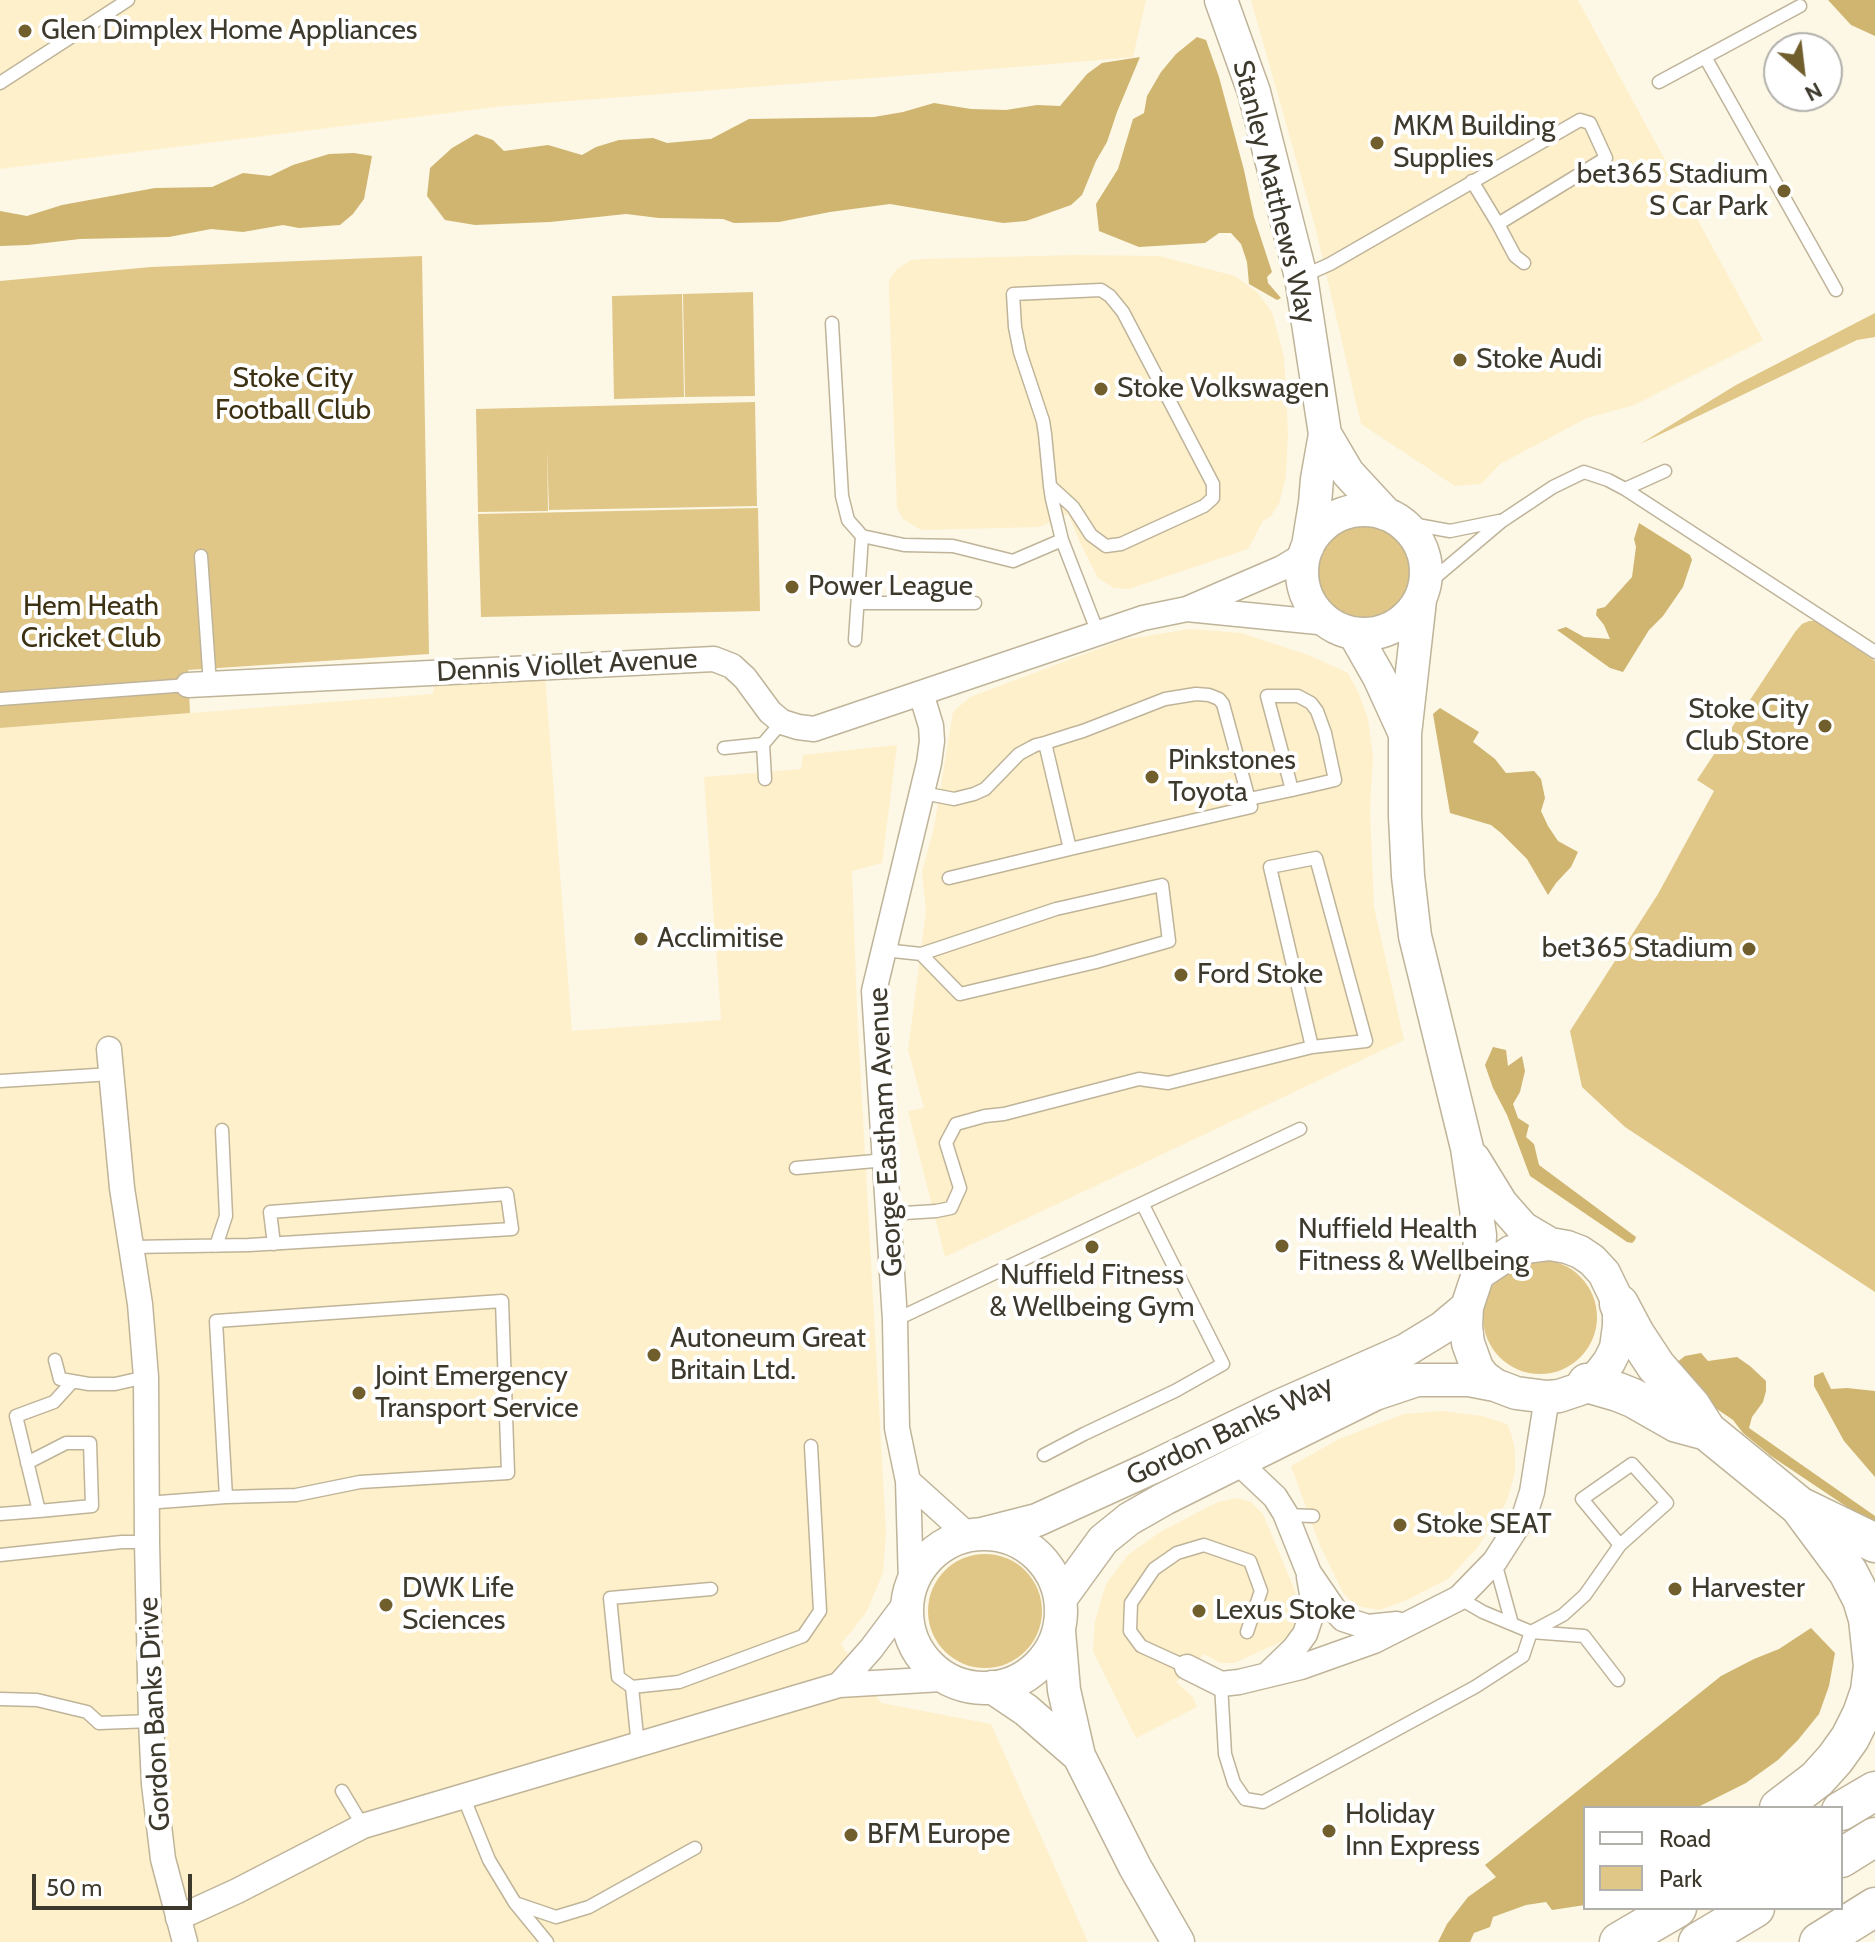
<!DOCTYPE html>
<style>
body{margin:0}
#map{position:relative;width:1875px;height:1942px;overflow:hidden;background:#fdf7e6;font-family:Cabin,sans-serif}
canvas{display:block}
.legend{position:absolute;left:1583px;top:1806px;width:260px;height:104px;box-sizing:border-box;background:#fff;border:2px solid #b1b0ab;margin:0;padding:10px 14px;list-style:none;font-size:24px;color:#3d392d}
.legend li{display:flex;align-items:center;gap:16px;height:40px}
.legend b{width:40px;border:2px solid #b1b0ab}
.north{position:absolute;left:1763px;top:32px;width:80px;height:80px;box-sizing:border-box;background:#fff;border:2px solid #b1b0ab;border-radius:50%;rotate:152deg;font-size:22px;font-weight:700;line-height:32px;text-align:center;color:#3d392d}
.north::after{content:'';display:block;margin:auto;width:28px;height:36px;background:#705e2c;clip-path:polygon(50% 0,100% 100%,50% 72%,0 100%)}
.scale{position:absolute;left:32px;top:1874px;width:160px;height:36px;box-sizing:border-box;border:4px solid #3d392d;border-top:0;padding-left:10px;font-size:24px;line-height:28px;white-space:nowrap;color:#3d392d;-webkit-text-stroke:6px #fff;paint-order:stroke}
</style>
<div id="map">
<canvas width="1875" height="1942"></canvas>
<ul class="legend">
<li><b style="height:10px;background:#fff"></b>Road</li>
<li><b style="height:22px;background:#e0c787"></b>Park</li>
</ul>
<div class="north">N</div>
<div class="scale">50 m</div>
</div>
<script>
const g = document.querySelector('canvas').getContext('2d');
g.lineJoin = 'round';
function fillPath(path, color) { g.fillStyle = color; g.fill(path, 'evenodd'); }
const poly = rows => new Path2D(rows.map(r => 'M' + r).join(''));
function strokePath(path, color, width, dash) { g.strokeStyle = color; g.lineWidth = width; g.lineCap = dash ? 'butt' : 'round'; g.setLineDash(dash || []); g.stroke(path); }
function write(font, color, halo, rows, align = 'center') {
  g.font = font + ' Cabin,sans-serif'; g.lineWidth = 8; g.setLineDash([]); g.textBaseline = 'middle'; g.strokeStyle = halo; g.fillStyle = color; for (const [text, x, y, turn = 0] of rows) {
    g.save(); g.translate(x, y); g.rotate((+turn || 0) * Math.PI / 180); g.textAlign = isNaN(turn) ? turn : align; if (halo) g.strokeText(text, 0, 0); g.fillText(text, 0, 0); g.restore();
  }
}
const built = poly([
 [0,0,1146,0,1133,57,1029,66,504,106,0,169],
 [1251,0,1578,0,1763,340,1634,405,1587,418,1500,464,1481,484,1455,486,1361,424,1315,226],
 [1075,255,1159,256,1235,276,1257,292,1272,312,1284,357,1288,433,1286,476,1279,504,1271,516,1263,521,1248,549,1129,589,1114,588,1098,578,1081,545,1068,514,1039,527,921,530,903,519,897,508,889,294,889,280,896,270,911,260,923,259],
 [1190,629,1241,633,1311,656,1348,673,1359,694,1368,719,1373,757,1370,809,1374,907,1404,1040,945,1257,908,1111,924,1108,908,1050,926,911,922,872,934,827,953,712,970,697,1122,640],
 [545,676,572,1031,721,1020,704,777,801,769,803,755,897,745,882,863,852,871,857,1010,886,1532,883,1573,866,1613,841,1644,881,1703,991,1724,1088,1942,0,1942,0,728,433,694,434,679],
 [1442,1411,1482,1416,1507,1424,1512,1436,1515,1451,1515,1472,1507,1501,1477,1548,1448,1579,1409,1599,1380,1610,1356,1606,1343,1593,1319,1543,1291,1466,1339,1439,1404,1414],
 [1237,1498,1251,1502,1263,1514,1298,1598,1299,1612,1296,1623,1290,1633,1281,1642,1234,1663,1220,1663,1204,1654,1176,1682,1193,1697,1197,1707,1136,1738,1093,1651,1095,1621,1106,1584,1128,1555,1160,1532,1218,1502]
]);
const green = poly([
 [422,256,429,654,188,670,190,713,0,728,0,281,151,267],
 [753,292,755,396,685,397,683,294],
 [682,294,684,397,614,399,612,296],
 [1875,313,1875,337,1857,340,1640,444,1736,385],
 [755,402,757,506,549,510,547,447,548,511,478,512,476,409],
 [758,508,760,611,481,617,478,514],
 '1316 575a49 49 0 1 1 98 0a49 49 0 1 1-98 0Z',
 [1809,621,1816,621,1875,661,1875,1292,1625,1127,1582,1087,1570,1031,1658,894,1714,791,1697,780,1795,632,1802,624],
 '1483 1317a57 57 0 1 1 114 0a57 57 0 1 1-114 0Z',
 '928 1611a57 57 0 1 1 114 0a57 57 0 1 1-114 0Z'
]);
const forest = poly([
 [1828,0,1875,0,1875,36,1851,25],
 [1197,37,1206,40,1219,77,1244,170,1254,217,1272,272,1267,277,1268,283,1281,298,1277,300,1249,284,1247,262,1241,244,1231,233,1219,233,1205,243,1139,247,1099,231,1096,204,1118,169,1133,119,1144,113,1147,96,1161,72,1176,54],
 [1140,57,1117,112,1107,142,1096,161,1082,195,1071,205,1026,221,1003,223,890,204,830,212,779,222,734,223,723,219,659,218,626,214,550,222,475,225,445,220,427,196,430,168,452,148,476,134,493,140,504,151,548,145,582,155,596,147,619,140,653,138,667,143,711,139,749,119,874,117,903,112,934,103,971,109,1006,110,1037,105,1060,106,1087,74,1102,63],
 [354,153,372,156,364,199,353,214,340,225,299,228,283,225,243,232,211,229,169,237,80,239,28,245,0,246,0,211,27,216,62,205,155,188,212,187,243,173,270,176,293,165,329,154],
 [1639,523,1690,555,1692,560,1683,587,1663,616,1649,630,1623,672,1610,668,1557,630,1566,627,1584,637,1610,639,1604,625,1596,615,1597,609,1605,607,1632,577,1636,547,1634,539],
 [1440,708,1479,732,1473,742,1495,759,1506,773,1534,771,1541,779,1545,798,1541,811,1548,826,1558,841,1578,852,1571,867,1556,883,1548,895,1527,859,1501,833,1491,825,1450,813,1433,714],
 [1493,1047,1506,1050,1508,1066,1522,1056,1525,1071,1520,1092,1513,1104,1518,1118,1529,1125,1526,1137,1534,1144,1539,1165,1636,1237,1635,1240,1632,1243,1627,1242,1530,1176,1507,1115,1493,1088,1485,1065],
 [1701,1353,1708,1361,1737,1357,1750,1366,1766,1381,1766,1391,1763,1402,1752,1417,1749,1428,1875,1516,1875,1522,1862,1517,1771,1456,1743,1433,1733,1420,1714,1407,1676,1363,1685,1356],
 [1823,1372,1831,1389,1847,1388,1875,1391,1875,1477,1844,1441,1814,1386,1814,1376],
 [1811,1628,1835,1653,1829,1686,1819,1714,1798,1740,1778,1760,1746,1783,1696,1808,1585,1808,1585,1905,1552,1910,1546,1902,1526,1905,1493,1917,1490,1927,1474,1933,1470,1942,1438,1942,1447,1924,1468,1897,1496,1877,1485,1865,1721,1676,1754,1659,1779,1649]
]);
const service = poly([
 [1705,57,1836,290],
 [1659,82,1800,6],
 [0,83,128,0],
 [1472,181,1498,224,1515,256,1524,263],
 [1301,277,1330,264,1580,120,1590,123,1606,158,1498,224],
 [832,323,842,496,848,520,862,536,904,545,953,546,1013,561,1062,540],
 [1050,486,1073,507,1091,535,1106,546,1121,544,1204,506,1213,498,1213,484,1123,312,1110,296,1101,290,1013,294,1015,327,1020,352,1043,421,1045,434,1050,486,1052,499,1062,540,1098,633],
 [1625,489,1665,471],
 [1401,522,1450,531,1499,521],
 [201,556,210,684],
 [1425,586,1502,521,1553,487,1584,472,1608,480,1625,489,1875,652],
 [858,603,975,603],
 [855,640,862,536],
 [0,699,188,685],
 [724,748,763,744],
 [765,779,763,744,782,722],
 [923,793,954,799,974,794,985,789,1019,754,1032,747,1036,745,1045,743,1073,734,1083,731,1165,699,1196,694,1209,695,1219,699,1223,704,1251,807,1070,849,1045,743],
 [1249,799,1292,790,1335,780,1325,733,1317,711,1311,703,1298,696,1267,696,1292,790],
 [949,878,1070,849],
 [884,950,921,954,1056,909,1162,885,1169,941,1096,962,960,994,921,954],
 [0,1081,112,1074],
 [796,1168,886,1160],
 [889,1214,936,1211,951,1208,960,1188,946,1143,956,1124,985,1116,1004,1114,1139,1079,1168,1083,1312,1047,1366,1041,1316,858,1270,867,1312,1047],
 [216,1246,226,1216,222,1130],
 [131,1247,249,1245,512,1229,507,1194,270,1212,274,1244],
 [895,1320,1300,1129],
 [55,1360,60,1379,89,1384,115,1384,146,1377],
 [1044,1455,1084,1434,1175,1391,1223,1364,1143,1205],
 [27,1463,66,1443,90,1443,92,1506,39,1511],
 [146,1503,226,1497,296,1495,360,1482,508,1473,502,1301,216,1321,226,1497],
 [0,1514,39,1511,16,1416,54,1402,73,1381],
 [1286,1515,1313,1516],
 [0,1555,122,1542,147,1542],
 [1495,1562,1512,1624],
 [1459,1598,1483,1612,1531,1632,1584,1636,1618,1680],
 [1187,1667,1141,1646,1130,1631,1131,1603,1154,1569,1177,1553,1204,1545,1250,1561,1261,1591,1247,1632],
 [1221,1684,1225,1754,1234,1783,1245,1799,1263,1802,1475,1687,1523,1656,1531,1632,1563,1615,1585,1595,1620,1545,1667,1503,1632,1464,1582,1499,1620,1545],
 [632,1687,618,1677,610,1598,711,1589],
 [0,1699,37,1700,87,1712,99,1723,151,1721],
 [638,1746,632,1687,679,1682,803,1636,820,1611,811,1446],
 [342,1791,363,1826],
 [463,1796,489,1860,515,1903,547,1942],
 [515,1903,556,1917,589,1907,695,1848]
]);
const minor = poly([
 [1187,609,1328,623],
 [188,685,714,659,732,666,745,678,770,712,782,722,798,727,814,729,1143,618,1187,609,1282,568,1305,554],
 [109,1049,122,1188,140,1304,146,1377,147,1542,151,1721,154,1784,163,1859,185,1942],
 [1238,1462,1275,1497,1285,1513,1309,1573,1333,1608,1343,1619,1368,1627,1397,1624],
 [908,1481,969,1536],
 [911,1583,908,1481,897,1428,895,1320,874,991,929,763,932,741,931,726,921,693],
 [1187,1667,1221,1684,1239,1682,1301,1667,1374,1641,1459,1598,1495,1561,1525,1514,1532,1492,1547,1397],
 [1268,1674,1294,1649,1305,1634,1312,1613,1312,1594,1309,1577],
 [839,1685,871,1649,904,1605],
 [178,1918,237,1891,363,1826,839,1685,942,1679]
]);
const secondary = poly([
 [1221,0,1254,92,1301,277,1325,434,1317,479,1315,503,1308,546],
 [1325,434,1348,473,1386,514],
 '1302 572a62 62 0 1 1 124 0a62 62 0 1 1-124 0Z',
 [1420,600,1405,734,1405,816,1408,876,1415,936,1467,1148,1480,1235,1478,1274],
 [1354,633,1379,677,1405,734],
 [1474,1159,1501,1203,1523,1228,1550,1244],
 [1550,1244,1567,1247,1580,1252,1592,1260,1604,1273,1619,1304,1619,1326,1616,1348,1609,1362,1599,1375,1580,1389,1559,1396,1547,1397,1516,1393,1495,1385,1484,1377,1477,1368,1468,1343,1466,1326,1467,1307,1478,1274,1511,1252,1527,1247,1550,1244],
 [982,1534,1037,1520,1151,1468,1277,1407,1406,1350,1442,1328,1467,1307],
 '907 1611a77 77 0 1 1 154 0a77 77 0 1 1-154 0Z',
 [1061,1598,1103,1540,1129,1519,1164,1499,1238,1462,1375,1394,1417,1380,1469,1380,1495,1385],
 [1059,1631,1064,1690,1079,1756,1135,1867,1178,1942],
 [992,1687,1026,1710,1079,1756]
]);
const trunk = poly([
 [1619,1304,1635,1334,1656,1366,1691,1406,1707,1431,1799,1506,1875,1543],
 [1587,1383,1618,1392,1633,1398,1677,1423,1707,1431],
 [1779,1808,1817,1779,1835,1759,1850,1738,1862,1714,1870,1691,1873,1666,1868,1619,1862,1599,1848,1572,1799,1506],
 [1841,1811,1875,1791],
 [1841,1858,1875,1837],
 [1619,1942,1677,1908],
 [1698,1942,1755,1908],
 [1819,1942,1875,1907]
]);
const markers = [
 [25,31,8,"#705e2c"],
 [1377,143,8,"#705e2c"],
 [1784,191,8,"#705e2c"],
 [1460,360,8,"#705e2c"],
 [1101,389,8,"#705e2c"],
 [792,587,8,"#705e2c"],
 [1825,726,8,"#705e2c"],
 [1152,777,8,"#705e2c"],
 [641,939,8,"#705e2c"],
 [1749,949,8,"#705e2c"],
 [1181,975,8,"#705e2c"],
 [1282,1246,8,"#705e2c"],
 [1092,1247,8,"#705e2c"],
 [654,1355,8,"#705e2c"],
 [359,1393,8,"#705e2c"],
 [1400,1525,8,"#705e2c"],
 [1675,1589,8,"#705e2c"],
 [386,1605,8,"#705e2c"],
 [1199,1611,8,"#705e2c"],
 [1329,1831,8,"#705e2c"],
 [851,1835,8,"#705e2c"]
];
const poiNames = [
 ["Glen Dimplex Home Appliances",41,31],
 ["MKM Building",1393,127],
 ["Supplies",1393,159],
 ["bet365 Stadium",1768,175,"right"],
 ["S Car Park",1768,207,"right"],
 ["Stoke Audi",1476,360],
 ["Stoke Volkswagen",1117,389],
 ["Power League",808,587],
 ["Stoke City",1809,710,"right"],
 ["Club Store",1809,742,"right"],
 ["Pinkstones",1168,761],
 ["Toyota",1168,793],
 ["Acclimitise",657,939],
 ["bet365 Stadium",1733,949,"right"],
 ["Ford Stoke",1197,975],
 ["Nuffield Health",1298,1230],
 ["Fitness & Wellbeing",1298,1262],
 ["Nuffield Fitness",1092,1276,"center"],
 ["& Wellbeing Gym",1092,1308,"center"],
 ["Autoneum Great",670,1339],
 ["Britain Ltd.",670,1371],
 ["Joint Emergency",375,1377],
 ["Transport Service",375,1409],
 ["Stoke SEAT",1416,1525],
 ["DWK Life",402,1589],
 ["Sciences",402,1621],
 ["Harvester",1691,1589],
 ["Lexus Stoke",1215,1611],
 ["Holiday",1345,1815],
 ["Inn Express",1345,1847],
 ["BFM Europe",867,1835]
];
const streetNames = [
 ["Stanley Matthews Way",1274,192,76],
 ["Dennis Viollet Avenue",567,666,-3],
 ["George Eastham Avenue",886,1132,-93],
 ["Gordon Banks Way",1230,1431,-25],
 ["Gordon Banks Drive",155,1714,-93]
];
const parkNames = [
 ["Stoke City",293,379],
 ["Football Club",293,411],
 ["Hem Heath",91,607],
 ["Cricket Club",91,639]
];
fillPath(built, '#fef0cb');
fillPath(green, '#e0c787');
fillPath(forest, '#cfb570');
strokePath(service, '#bfb499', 15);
strokePath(minor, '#bfb499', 27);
strokePath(secondary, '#bfb499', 35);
strokePath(trunk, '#bfb499', 41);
strokePath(service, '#fff', 12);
strokePath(minor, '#fff', 24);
strokePath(secondary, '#fff', 32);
strokePath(trunk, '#fff', 38);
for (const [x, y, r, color] of markers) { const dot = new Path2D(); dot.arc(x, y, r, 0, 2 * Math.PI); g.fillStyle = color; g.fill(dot); strokePath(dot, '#fff', 3); }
write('28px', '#3d392d', '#fff', poiNames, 'left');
write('28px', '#3d392d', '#fff', streetNames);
write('28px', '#3c3112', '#fff', parkNames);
</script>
